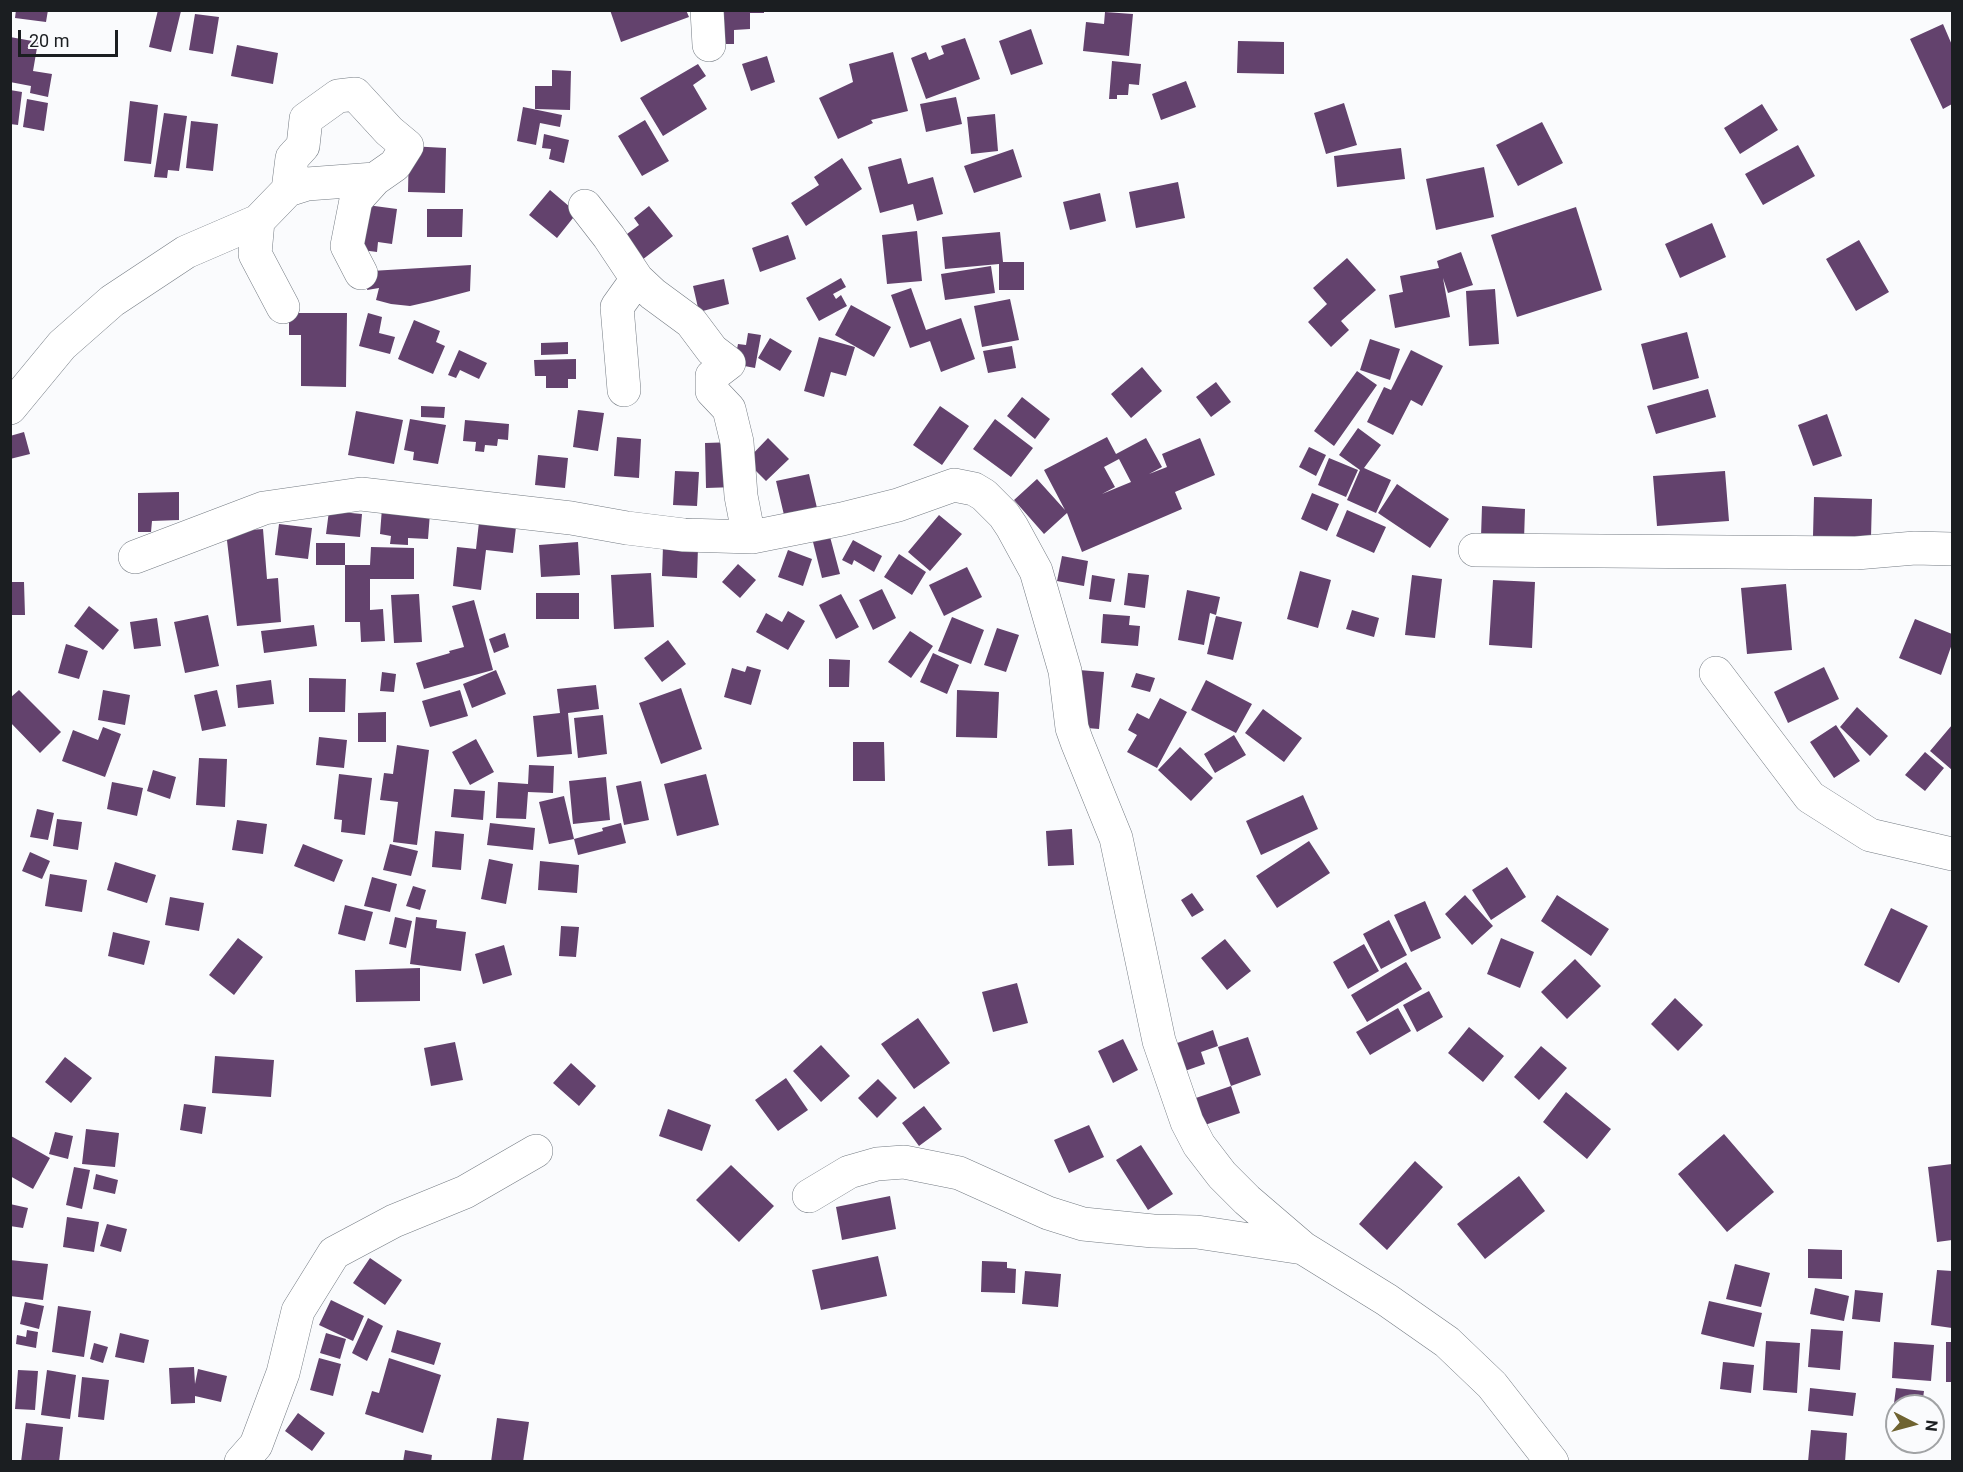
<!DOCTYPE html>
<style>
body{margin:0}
#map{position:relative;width:1963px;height:1472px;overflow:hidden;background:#fafbfd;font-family:Roboto,sans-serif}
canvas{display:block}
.frame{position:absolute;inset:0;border:12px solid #1b1e21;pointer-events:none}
.north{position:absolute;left:1885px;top:1394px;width:60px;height:60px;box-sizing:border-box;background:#fafbfd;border:2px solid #a1a3a5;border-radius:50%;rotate:96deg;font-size:16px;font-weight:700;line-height:24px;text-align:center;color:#1b1e21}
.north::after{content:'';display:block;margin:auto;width:21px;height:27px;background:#6f6330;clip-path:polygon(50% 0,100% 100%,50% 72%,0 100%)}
.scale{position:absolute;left:18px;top:30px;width:100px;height:27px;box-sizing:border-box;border:3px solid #1b1e21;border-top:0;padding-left:8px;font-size:18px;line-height:21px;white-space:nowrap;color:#1b1e21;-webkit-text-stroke:4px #fafbfd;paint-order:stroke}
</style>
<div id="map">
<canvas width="1963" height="1472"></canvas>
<div class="frame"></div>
<div class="north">N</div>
<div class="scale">20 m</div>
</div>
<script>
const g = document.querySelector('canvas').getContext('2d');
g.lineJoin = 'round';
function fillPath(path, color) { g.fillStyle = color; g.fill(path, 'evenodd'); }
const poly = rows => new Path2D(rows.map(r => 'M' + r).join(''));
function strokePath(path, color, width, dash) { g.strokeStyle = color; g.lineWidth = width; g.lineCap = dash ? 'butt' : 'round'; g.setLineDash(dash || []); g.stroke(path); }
const building = poly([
 [16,10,48,10,46,22,15,18],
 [158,10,181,11,171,52,149,47],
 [610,10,686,10,689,17,621,42],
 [714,10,764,10,764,13,750,13,750,29,734,30,734,44,714,44],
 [1105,12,1133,14,1129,56,1083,51,1086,22,1104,24],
 [195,14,219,17,213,54,189,50],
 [1943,24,1952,45,1952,104,1943,109,1910,39],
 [1031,29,1043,64,1011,75,999,41],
 [10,37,38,42,33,71,52,74,48,97,30,93,31,86,10,82],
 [965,38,980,79,926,99,911,58,926,52,929,60,944,54,941,46],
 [1238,41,1284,42,1284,74,1237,73],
 [237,45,278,53,273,84,231,76],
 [893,52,908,111,871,120,873,123,838,139,819,98,853,82,849,64],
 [767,56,775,82,751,91,742,64],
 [1112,61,1141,64,1139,85,1129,84,1128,95,1117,95,1117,99,1109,99],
 [698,64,706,76,693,85,707,109,663,136,640,98],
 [552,70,571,71,570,110,535,109,535,86,552,86],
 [1186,81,1196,107,1161,120,1152,94],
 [10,90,22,92,18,125,10,124],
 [956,97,962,124,926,132,920,104],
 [27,99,48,103,44,131,23,127],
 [130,101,158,105,151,164,124,161],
 [1344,103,1357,145,1326,154,1314,113],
 [1762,104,1778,130,1740,154,1724,128],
 [523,107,562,115,560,127,540,123,536,145,517,141],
 [164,113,187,116,179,171,168,170,167,178,154,177],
 [995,114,998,151,971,154,967,117],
 [645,120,669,161,642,176,618,136],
 [191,121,218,124,213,171,186,168],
 [1542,122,1563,163,1518,186,1496,145],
 [544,134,569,140,564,163,549,159,551,149,542,148],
 [1798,145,1815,176,1763,205,1745,174],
 [409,146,446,148,445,193,408,192],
 [1401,148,1405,179,1337,187,1334,156],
 [1013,149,1022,177,974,193,964,166],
 [842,158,862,189,806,226,791,203,819,185,814,177],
 [901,158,908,184,933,177,943,214,917,221,913,204,880,213,868,167],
 [1484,167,1494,217,1436,230,1426,179],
 [1178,182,1185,218,1136,228,1129,192],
 [550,190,577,213,557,238,529,215],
 [1100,193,1106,221,1070,230,1063,202],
 [367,205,397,209,392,244,378,242,377,252,362,250],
 [649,206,673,236,642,260,623,237,639,225,634,218],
 [1576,207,1602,290,1517,317,1491,235],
 [427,209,463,209,462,237,427,237],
 [1712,223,1726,257,1680,278,1665,244],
 [917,231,922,281,887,284,882,235],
 [1000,232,1003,262,1024,262,1024,290,999,290,999,264,945,269,942,237],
 [788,235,796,259,760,272,752,248],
 [1859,240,1889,292,1856,311,1826,259],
 [1461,252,1473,285,1448,293,1443,278,1450,317,1395,328,1389,295,1403,292,1400,276,1439,268,1437,261],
 [1347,258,1376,290,1341,321,1349,330,1331,347,1308,322,1327,304,1313,288],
 [471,265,470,291,432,301,410,306,391,304,376,300,379,288,367,290,371,271],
 [991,266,995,293,945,300,941,274],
 [841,278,846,287,833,294,836,299,841,295,847,306,819,321,806,298],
 [724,279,729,304,699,312,693,286],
 [911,288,926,330,961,318,975,359,941,372,930,341,910,348,891,295],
 [1495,289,1499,344,1469,346,1466,291],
 [1010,299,1019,340,982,347,974,306],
 [851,305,891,327,874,357,835,335],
 [289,313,347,313,346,387,301,386,301,335,289,335],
 [368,313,382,317,379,333,395,337,390,354,359,346],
 [414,320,440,331,436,342,445,346,433,374,398,359],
 [1687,332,1699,378,1653,390,1641,344],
 [748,333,761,335,755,368,734,364,738,344,746,345],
 [819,337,855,347,846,376,831,372,824,397,804,391],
 [770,338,792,351,780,371,758,358],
 [1370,339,1400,349,1390,380,1360,370],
 [568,342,568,354,541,355,541,343],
 [1012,346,1016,368,988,373,983,351],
 [459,350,487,363,479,379,460,370,456,378,448,375],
 [1411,350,1443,366,1422,406,1411,400,1393,435,1367,422,1384,387,1391,390],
 [576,359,576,379,568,379,568,388,546,388,546,376,535,376,534,360],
 [1142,367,1162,391,1131,418,1111,394],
 [1357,371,1377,385,1334,446,1314,431],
 [1216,382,1231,402,1211,417,1196,397],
 [1708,389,1716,417,1656,434,1647,406],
 [1022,397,1050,419,1035,439,1007,416],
 [421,406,445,407,444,418,421,417],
 [940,406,969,426,942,465,913,445],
 [578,410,604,413,598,451,573,447],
 [356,411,403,420,394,464,348,455],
 [1827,414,1842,456,1813,466,1798,425],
 [410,419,446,425,438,464,413,460,414,452,404,450],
 [995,419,1033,448,1011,477,973,449],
 [465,420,509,424,508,440,498,439,497,446,485,445,484,452,475,451,476,442,463,441],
 [1358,428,1381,445,1364,468,1391,480,1376,513,1347,500,1360,470,1339,455],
 [24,432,30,454,10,459,10,436],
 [617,437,641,439,639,478,614,476],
 [1107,437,1116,454,1146,438,1162,467,1149,474,1167,467,1162,454,1200,438,1215,475,1175,492,1182,509,1082,552,1067,513,1044,534,1014,500,1037,479,1065,510,1044,470],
 [1119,459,1131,482,1102,494,1115,487,1104,467],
 [768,438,789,459,766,481,746,461],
 [735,442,736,487,706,488,705,443],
 [1309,447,1326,455,1316,476,1299,467],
 [538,455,568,458,565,488,535,485],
 [1329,458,1358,470,1346,497,1318,485],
 [675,471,699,472,697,506,673,505],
 [1725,471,1729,521,1657,526,1653,476],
 [809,474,817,508,784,515,776,481],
 [1397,484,1449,519,1430,548,1378,513],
 [179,492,179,520,152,521,151,532,138,532,138,493],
 [1312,493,1339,504,1327,531,1301,519],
 [1814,497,1872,499,1871,537,1813,536],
 [1482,506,1525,509,1524,540,1481,537],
 [382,508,430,513,428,539,408,538,408,545,390,544,391,536,380,534],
 [1347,510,1386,527,1374,553,1336,536],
 [329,511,362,514,360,537,326,534],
 [939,515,962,534,930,571,908,552],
 [479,522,516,527,513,553,486,550,481,590,453,586,457,547,476,549],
 [279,524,312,528,308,559,275,555],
 [263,529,267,579,278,578,281,622,237,626,226,532],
 [829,533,840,574,822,578,812,538],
 [853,540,882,556,874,572,854,560,852,565,842,560],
 [578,542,580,575,541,577,539,545],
 [316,543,345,543,345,565,316,565],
 [663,546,698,547,697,578,662,576],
 [371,547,414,548,414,579,370,579,370,610,383,609,385,641,361,642,360,622,345,622,345,565,370,565],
 [788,550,812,559,803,586,778,577],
 [899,554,926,572,912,595,884,577],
 [1062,556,1088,561,1084,586,1057,581],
 [738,564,756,580,740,598,722,582],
 [967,567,982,597,944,616,929,585],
 [1300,571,1331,580,1318,628,1287,619],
 [651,573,654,627,614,629,611,575],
 [1128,573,1149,575,1145,608,1124,605],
 [1092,575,1115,579,1111,602,1089,599],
 [1412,575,1442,579,1435,638,1405,635],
 [1493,580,1535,582,1532,648,1489,645],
 [10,582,24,582,25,615,10,615],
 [1786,584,1792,650,1747,654,1741,588],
 [882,589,896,618,873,630,859,600],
 [1187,590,1220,597,1216,615,1210,613,1204,645,1178,640],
 [536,593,579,593,579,619,536,619],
 [419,594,422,642,394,643,391,595],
 [841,594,859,627,836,639,819,605],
 [474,600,493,670,424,689,416,663,450,653,449,651,464,647,452,606],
 [89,606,119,630,103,650,74,626],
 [1352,610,1379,618,1374,637,1346,629],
 [788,611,805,621,788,650,756,632,766,613,782,622],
 [1103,614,1130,616,1129,625,1140,626,1138,646,1101,643],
 [208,615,219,666,185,673,174,622],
 [1216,616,1242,622,1233,660,1207,654],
 [952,617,984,630,971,664,938,651],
 [157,618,161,646,134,649,130,622],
 [1915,619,1952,634,1952,644,1941,675,1899,658],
 [314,625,317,646,264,653,261,631],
 [997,628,1019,635,1006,672,984,665],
 [910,631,933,646,911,678,888,662],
 [505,633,509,647,494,653,489,639],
 [668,640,686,664,662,682,644,658],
 [66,644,88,651,79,679,58,673],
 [933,653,959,665,947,694,920,682],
 [829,659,850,660,849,687,829,687],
 [747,666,761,670,751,705,724,697,732,668,745,672],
 [1824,667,1839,699,1788,723,1774,692],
 [496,670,506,694,472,708,463,684],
 [1079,670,1104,672,1099,729,1075,727],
 [382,672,396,674,394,692,380,691],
 [1136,673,1155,678,1150,692,1131,687],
 [309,678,346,679,345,712,309,712],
 [271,680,274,704,238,708,236,685],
 [1206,680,1252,704,1236,733,1191,710],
 [596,685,599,709,568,713,572,754,537,757,533,716,560,713,557,689],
 [681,688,702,749,661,764,639,703],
 [19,690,61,732,40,753,10,722,10,698],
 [103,690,130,695,125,725,98,720],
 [217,690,226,726,202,731,194,695],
 [460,690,468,716,430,727,422,701],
 [957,690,999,692,997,738,956,737],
 [1160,698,1187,712,1157,768,1127,752,1137,735,1128,730,1137,713,1149,719],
 [1857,707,1888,736,1870,756,1840,727],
 [1263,709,1302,738,1284,762,1245,733],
 [386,712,386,742,358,742,358,713],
 [603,715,607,754,578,758,574,718],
 [1836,725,1860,761,1834,778,1810,742],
 [1952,725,1952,770,1930,751],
 [103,727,121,734,105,777,62,761,73,730,98,740],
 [1234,735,1246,755,1215,773,1204,754],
 [319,737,347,740,344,768,316,765],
 [476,739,494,772,470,785,452,752],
 [853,742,884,742,885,781,853,781],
 [397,745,429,750,417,845,393,842,398,802,380,800,384,773,393,774],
 [1180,747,1213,778,1191,801,1158,770],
 [1925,752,1944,768,1925,791,1905,775],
 [199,758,227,759,225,807,196,805],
 [529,765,554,766,553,793,528,792,526,819,496,818,498,782,528,784],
 [153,770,176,777,170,799,147,791],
 [339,774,372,778,365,835,341,832,342,820,334,819],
 [706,774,719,825,677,836,664,784],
 [606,777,610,820,573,824,569,781],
 [641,781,649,820,624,825,616,786],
 [112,782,143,788,137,816,107,809],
 [454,789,485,791,483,820,451,817],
 [1303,795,1318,829,1261,855,1246,821],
 [564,796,574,839,549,844,539,802],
 [37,809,54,813,48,840,30,837],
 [57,819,82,822,78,850,53,846],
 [237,820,267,824,263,854,232,850],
 [490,823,535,828,533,850,487,845],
 [621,823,626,843,578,855,574,839,603,831,602,828],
 [1072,829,1074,865,1048,866,1046,831],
 [435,831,464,834,461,870,432,867],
 [1309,841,1330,873,1277,908,1256,876],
 [303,844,343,860,334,882,294,866],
 [390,844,418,851,411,876,383,870],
 [30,852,50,861,42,879,22,871],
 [489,859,513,864,506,904,481,899],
 [540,861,579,865,577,893,538,890],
 [115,862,156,875,147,903,107,890],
 [1507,867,1526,897,1491,920,1472,890],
 [50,874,87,880,82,912,45,906],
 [372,877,397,884,390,912,364,906],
 [413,886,426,890,420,910,406,906],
 [1192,893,1204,910,1192,917,1181,900],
 [1465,895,1493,926,1472,945,1445,914],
 [1557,895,1609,929,1591,956,1541,921],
 [170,897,204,903,199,931,165,925],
 [1425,901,1441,938,1411,952,1394,915],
 [345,905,373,912,365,941,338,934],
 [1891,908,1928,926,1899,983,1864,965],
 [395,917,412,921,406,948,389,944],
 [416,917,437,920,436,928,466,932,461,971,410,964],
 [1389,920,1407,955,1381,969,1363,934],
 [561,926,579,927,576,957,559,956],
 [113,932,150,941,144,965,108,956],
 [238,938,263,957,234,995,209,975],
 [1501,938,1534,952,1520,988,1487,974],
 [1225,939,1251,971,1227,990,1201,958],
 [1364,944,1379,971,1348,989,1333,962],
 [504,945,512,975,483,984,475,954],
 [1575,959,1601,986,1567,1019,1541,992],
 [1406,962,1422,989,1367,1022,1351,995],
 [420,968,420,1001,356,1002,355,970],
 [1017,983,1028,1023,993,1032,982,992],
 [1429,991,1443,1017,1417,1032,1403,1005],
 [1675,998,1703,1025,1678,1051,1651,1024],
 [1398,1008,1411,1031,1370,1055,1356,1032],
 [918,1018,950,1063,914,1089,881,1044],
 [1469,1027,1504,1056,1483,1082,1448,1053],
 [1213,1030,1218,1046,1201,1052,1205,1064,1179,1073,1169,1046],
 [1248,1037,1261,1075,1231,1086,1218,1047],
 [1123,1039,1138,1070,1113,1083,1098,1051],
 [455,1042,463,1080,431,1086,424,1048],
 [821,1045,850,1076,821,1102,793,1071],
 [1541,1046,1567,1068,1539,1100,1514,1077],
 [215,1056,274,1060,271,1097,212,1093],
 [65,1057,92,1078,71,1103,45,1082],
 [571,1063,596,1086,579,1106,553,1083],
 [786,1078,808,1110,778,1131,755,1100],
 [878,1079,897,1098,877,1118,858,1098],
 [1231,1086,1240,1113,1199,1127,1190,1100],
 [1566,1092,1611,1129,1587,1159,1543,1122],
 [184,1104,206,1107,202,1134,180,1130],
 [924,1106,942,1129,919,1146,902,1123],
 [668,1109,711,1125,702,1151,659,1136],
 [1089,1125,1104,1157,1069,1173,1054,1140],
 [86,1129,119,1133,115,1167,82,1164],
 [55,1132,73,1136,68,1159,49,1154],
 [1724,1134,1774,1192,1727,1232,1678,1174],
 [11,1136,50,1158,33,1189,10,1176],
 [1141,1145,1173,1194,1148,1210,1116,1160],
 [1415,1161,1443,1187,1387,1250,1359,1224],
 [1952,1164,1952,1240,1937,1242,1928,1167],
 [731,1165,774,1206,739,1242,696,1200],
 [74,1167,90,1170,82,1209,66,1205],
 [96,1174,118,1180,115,1194,93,1189],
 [1519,1176,1545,1211,1485,1259,1457,1224],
 [890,1196,896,1229,842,1240,836,1207],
 [10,1204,28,1208,23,1228,10,1226],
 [67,1217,99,1222,94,1252,63,1247],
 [107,1224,127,1229,121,1252,100,1246],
 [1808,1249,1842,1250,1842,1279,1808,1278],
 [878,1256,887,1296,821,1310,812,1270],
 [370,1258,402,1280,385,1305,353,1283],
 [10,1260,48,1264,43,1300,10,1296],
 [982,1261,1007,1262,1007,1268,1016,1269,1015,1293,981,1292],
 [1735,1264,1770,1273,1761,1307,1726,1299],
 [1937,1270,1952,1271,1952,1328,1931,1325],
 [1025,1271,1061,1274,1058,1307,1022,1304],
 [1815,1288,1849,1296,1844,1321,1810,1314],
 [1855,1290,1883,1293,1880,1322,1852,1319],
 [331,1300,364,1316,353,1341,319,1325],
 [1709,1301,1762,1313,1754,1347,1701,1334],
 [25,1302,44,1306,39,1329,20,1324],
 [58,1306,91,1311,84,1357,52,1352],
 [368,1318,383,1326,367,1361,352,1353],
 [1811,1329,1843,1331,1840,1370,1808,1367],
 [27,1330,38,1332,36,1348,16,1344,17,1335,26,1337],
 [397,1330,441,1343,434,1365,391,1352],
 [120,1333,149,1340,144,1363,115,1357],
 [326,1333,346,1339,340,1359,320,1353],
 [1766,1341,1800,1343,1797,1393,1763,1390],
 [1894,1342,1934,1345,1931,1381,1892,1378],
 [1946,1342,1952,1342,1952,1382,1946,1382],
 [94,1343,108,1347,103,1363,90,1359],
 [319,1358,341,1364,333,1396,310,1390],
 [389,1358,441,1375,423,1433,365,1414,372,1391,379,1393],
 [1723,1362,1754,1365,1751,1393,1720,1389],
 [194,1367,195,1384,198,1369,227,1376,221,1402,195,1396,195,1403,171,1404,169,1368],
 [18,1370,38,1371,35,1410,15,1409],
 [47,1370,76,1375,70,1419,41,1415],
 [82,1377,109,1380,104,1420,78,1417],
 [1810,1388,1856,1393,1853,1416,1808,1411],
 [1896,1388,1924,1391,1922,1406,1897,1406,1897,1420,1892,1419],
 [298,1413,325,1433,312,1451,285,1431],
 [497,1418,529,1422,523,1462,491,1462],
 [26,1423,63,1427,59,1462,21,1462],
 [1811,1430,1847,1433,1845,1462,1808,1462],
 [405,1450,432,1455,431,1462,403,1462]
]);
const minor = poly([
 [707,10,709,45],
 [288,190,292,158,303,146,306,119,338,96,355,94,389,131,407,146,395,165,375,179,356,200,347,246,361,273],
 [585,206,609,237,637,279],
 [258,221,255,254,283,307],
 [624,390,617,307,637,279,653,294,691,322,712,350,729,363,712,376,712,391,729,409,737,442,741,496,747,527,752,537],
 [10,408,62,345,112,301,186,252,258,221,288,190,307,184,375,179],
 [1475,550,1856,553,1915,548,1952,549],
 [135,557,264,508,361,494,571,518,627,528,684,535,752,537,842,519,898,505,954,485,974,489,984,495,1004,515,1012,527,1036,571,1065,671,1072,728,1077,742,1116,838,1159,1041,1187,1122,1199,1145,1222,1175,1247,1200,1303,1248,1387,1300,1447,1342,1492,1385,1552,1462],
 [1716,673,1810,797,1870,835,1952,854],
 [809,1196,849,1172,877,1164,904,1162,959,1173,1048,1213,1083,1224,1153,1231,1197,1232,1303,1248],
 [241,1462,256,1445,283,1373,298,1311,334,1253,394,1221,465,1192,536,1151]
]);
fillPath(building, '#63426d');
strokePath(minor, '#747b83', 34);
strokePath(minor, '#fff', 33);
</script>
